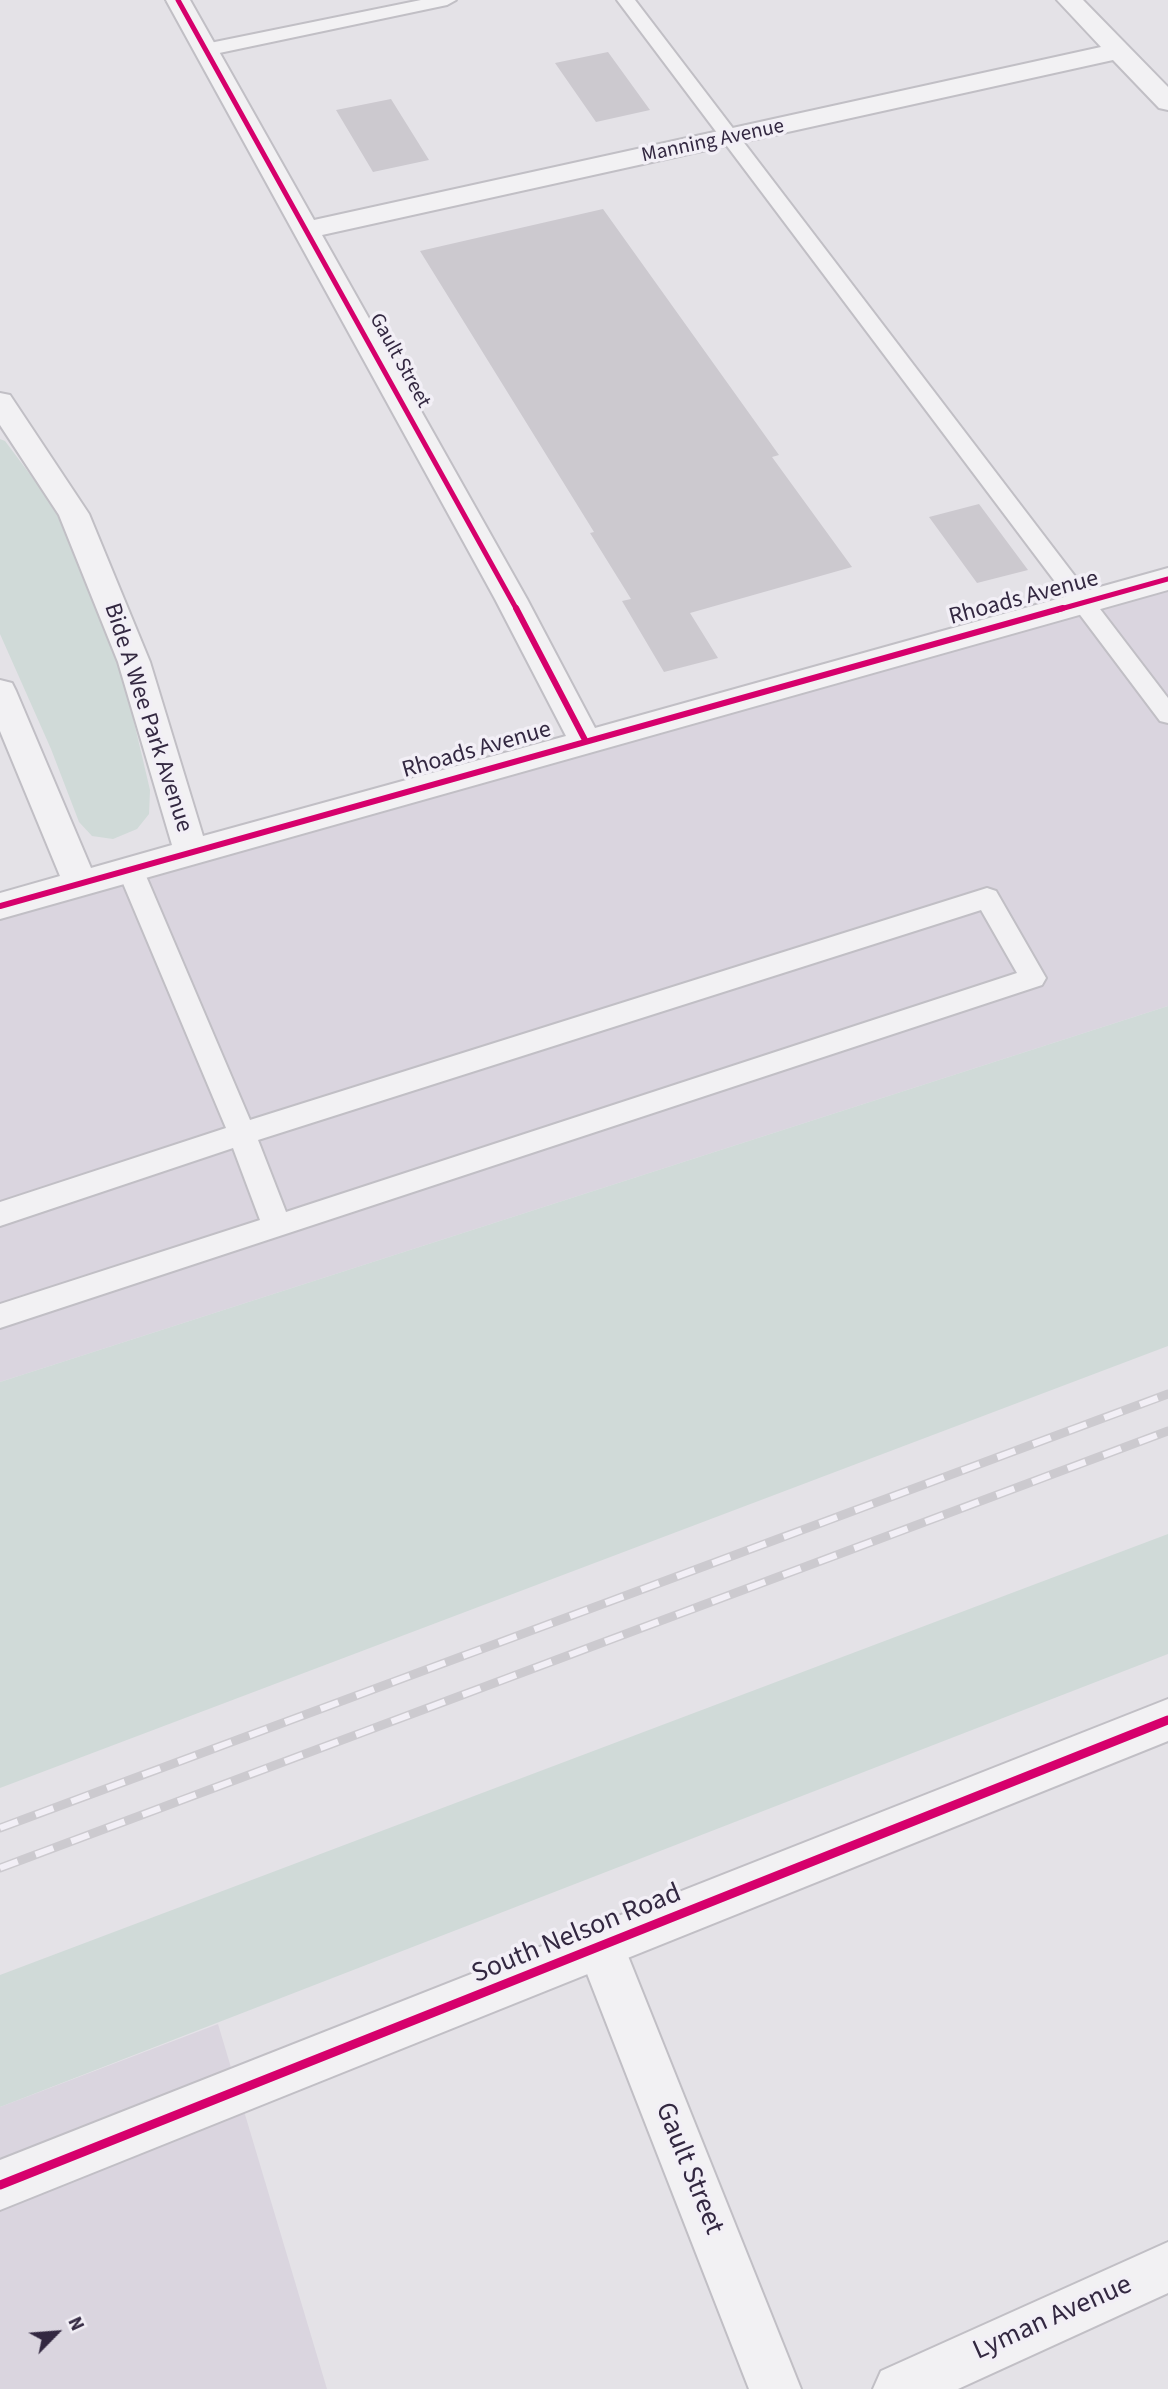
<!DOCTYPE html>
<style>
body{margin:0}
#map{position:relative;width:1168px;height:2389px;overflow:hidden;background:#e4e2e7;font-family:"Source Sans 3",sans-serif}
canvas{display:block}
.north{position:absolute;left:21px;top:2298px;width:70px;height:70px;-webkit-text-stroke:5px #f2eff6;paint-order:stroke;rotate:65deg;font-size:19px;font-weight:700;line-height:28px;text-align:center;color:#332841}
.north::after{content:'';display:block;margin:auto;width:24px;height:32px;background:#332841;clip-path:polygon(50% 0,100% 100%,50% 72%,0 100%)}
</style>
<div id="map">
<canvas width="1168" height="2389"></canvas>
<div class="north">N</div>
</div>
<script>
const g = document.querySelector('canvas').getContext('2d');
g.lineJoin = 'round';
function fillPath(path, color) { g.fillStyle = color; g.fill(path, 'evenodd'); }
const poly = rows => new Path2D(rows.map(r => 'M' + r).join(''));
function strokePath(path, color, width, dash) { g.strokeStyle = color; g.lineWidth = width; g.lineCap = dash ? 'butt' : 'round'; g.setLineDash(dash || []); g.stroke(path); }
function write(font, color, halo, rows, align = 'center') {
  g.font = font + ' "Source Sans 3",sans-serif'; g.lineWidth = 7; g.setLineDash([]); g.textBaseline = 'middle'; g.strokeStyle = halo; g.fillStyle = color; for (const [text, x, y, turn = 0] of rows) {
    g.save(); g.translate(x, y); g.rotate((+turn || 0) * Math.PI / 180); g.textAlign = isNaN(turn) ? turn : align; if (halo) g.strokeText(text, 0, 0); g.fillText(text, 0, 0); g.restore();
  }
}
const built = poly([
 [1168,591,1168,1006,0,1382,0,908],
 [218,2024,327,2389,0,2389,0,2107]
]);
const green = poly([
 [0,439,5,441,62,517,122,671,150,790,149,814,137,829,113,839,92,836,79,822,51,749,0,634],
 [1168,1006,1168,1346,0,1788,0,1382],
 [1168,1534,1168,1654,0,2107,0,1975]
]);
const building = poly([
 [608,52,650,110,596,122,555,63],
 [391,99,429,160,373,172,336,110],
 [603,209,779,455,772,457,852,567,690,613,718,658,664,672,622,601,631,599,590,533,594,532,420,251],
 [979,504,1028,570,977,583,929,517]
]);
const service = poly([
 [421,0,456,0,447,5,205,56,196,50,205,44,421,0],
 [617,0,635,0,1168,698,1168,723,1160,721,617,0],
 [130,860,139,862,143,869,250,1120,987,888,996,891,1046,978,1042,985,0,1328,0,1304,260,1220,233,1148,0,1226,0,1202,226,1128,117,869,121,862,130,860],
 [981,910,1017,973,286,1212,258,1140,981,910]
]);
const minor = poly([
 [166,0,190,0,314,220,1101,47,1057,0,1083,0,1168,87,1168,110,1159,108,1113,60,322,235,527,599,595,728,1168,568,1168,590,0,919,0,893,60,876,0,731,0,680,12,683,16,691,91,868,172,845,118,662,59,515,0,425,0,393,10,395,89,514,150,662,203,836,566,736,495,599,166,0],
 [601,1924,618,1931,801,2389,749,2389,577,1948,584,1931,601,1924],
 [1168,2242,1168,2293,958,2389,873,2389,881,2371,1168,2242]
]);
const tertiary = poly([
 [1168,1699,1168,1741,0,2210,0,2160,1168,1699]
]);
const rail = poly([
 [0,1828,1168,1394],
 [0,1868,1168,1431]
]);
const cyclewayFar2 = poly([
 [178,0,517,610],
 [1057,610,1168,579]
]);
const cyclewayFar1 = poly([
 [516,608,585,740],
 [0,906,1063,608]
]);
const cycleway = poly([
 [0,2185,1168,1720]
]);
const farStreetnames = [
 ["Manning Avenue",713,142,-12],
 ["Gault Street",399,361,61]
];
const streetNames = [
 ["Rhoads Avenue",1024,599,-15],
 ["Bide A Wee Park Avenue",147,718,72],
 ["Rhoads Avenue",477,751,-16]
];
const nearStreetnames = [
 ["South Nelson Road",577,1935,-22],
 ["Gault Street",688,2169,68],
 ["Lyman Avenue",1053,2319,-24]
];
fillPath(built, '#dad5df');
fillPath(green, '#d0dad8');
fillPath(building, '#ccc9cf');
strokePath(service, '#c1bfc5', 4);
strokePath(minor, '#c1bfc5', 4);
strokePath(tertiary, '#c1bfc5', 4);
fillPath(service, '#f2f1f3');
fillPath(minor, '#f2f1f3');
fillPath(tertiary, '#f2f1f3');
strokePath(rail, '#cccacf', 9);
strokePath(rail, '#f2eff6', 6, [19]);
strokePath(cyclewayFar2, '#d6006c', 5);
strokePath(cyclewayFar1, '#d6006c', 6);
strokePath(cycleway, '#d6006c', 9);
write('21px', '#332841', '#f2eff6', farStreetnames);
write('24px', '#332841', '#f2eff6', streetNames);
write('28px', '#332841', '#f2eff6', nearStreetnames);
</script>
